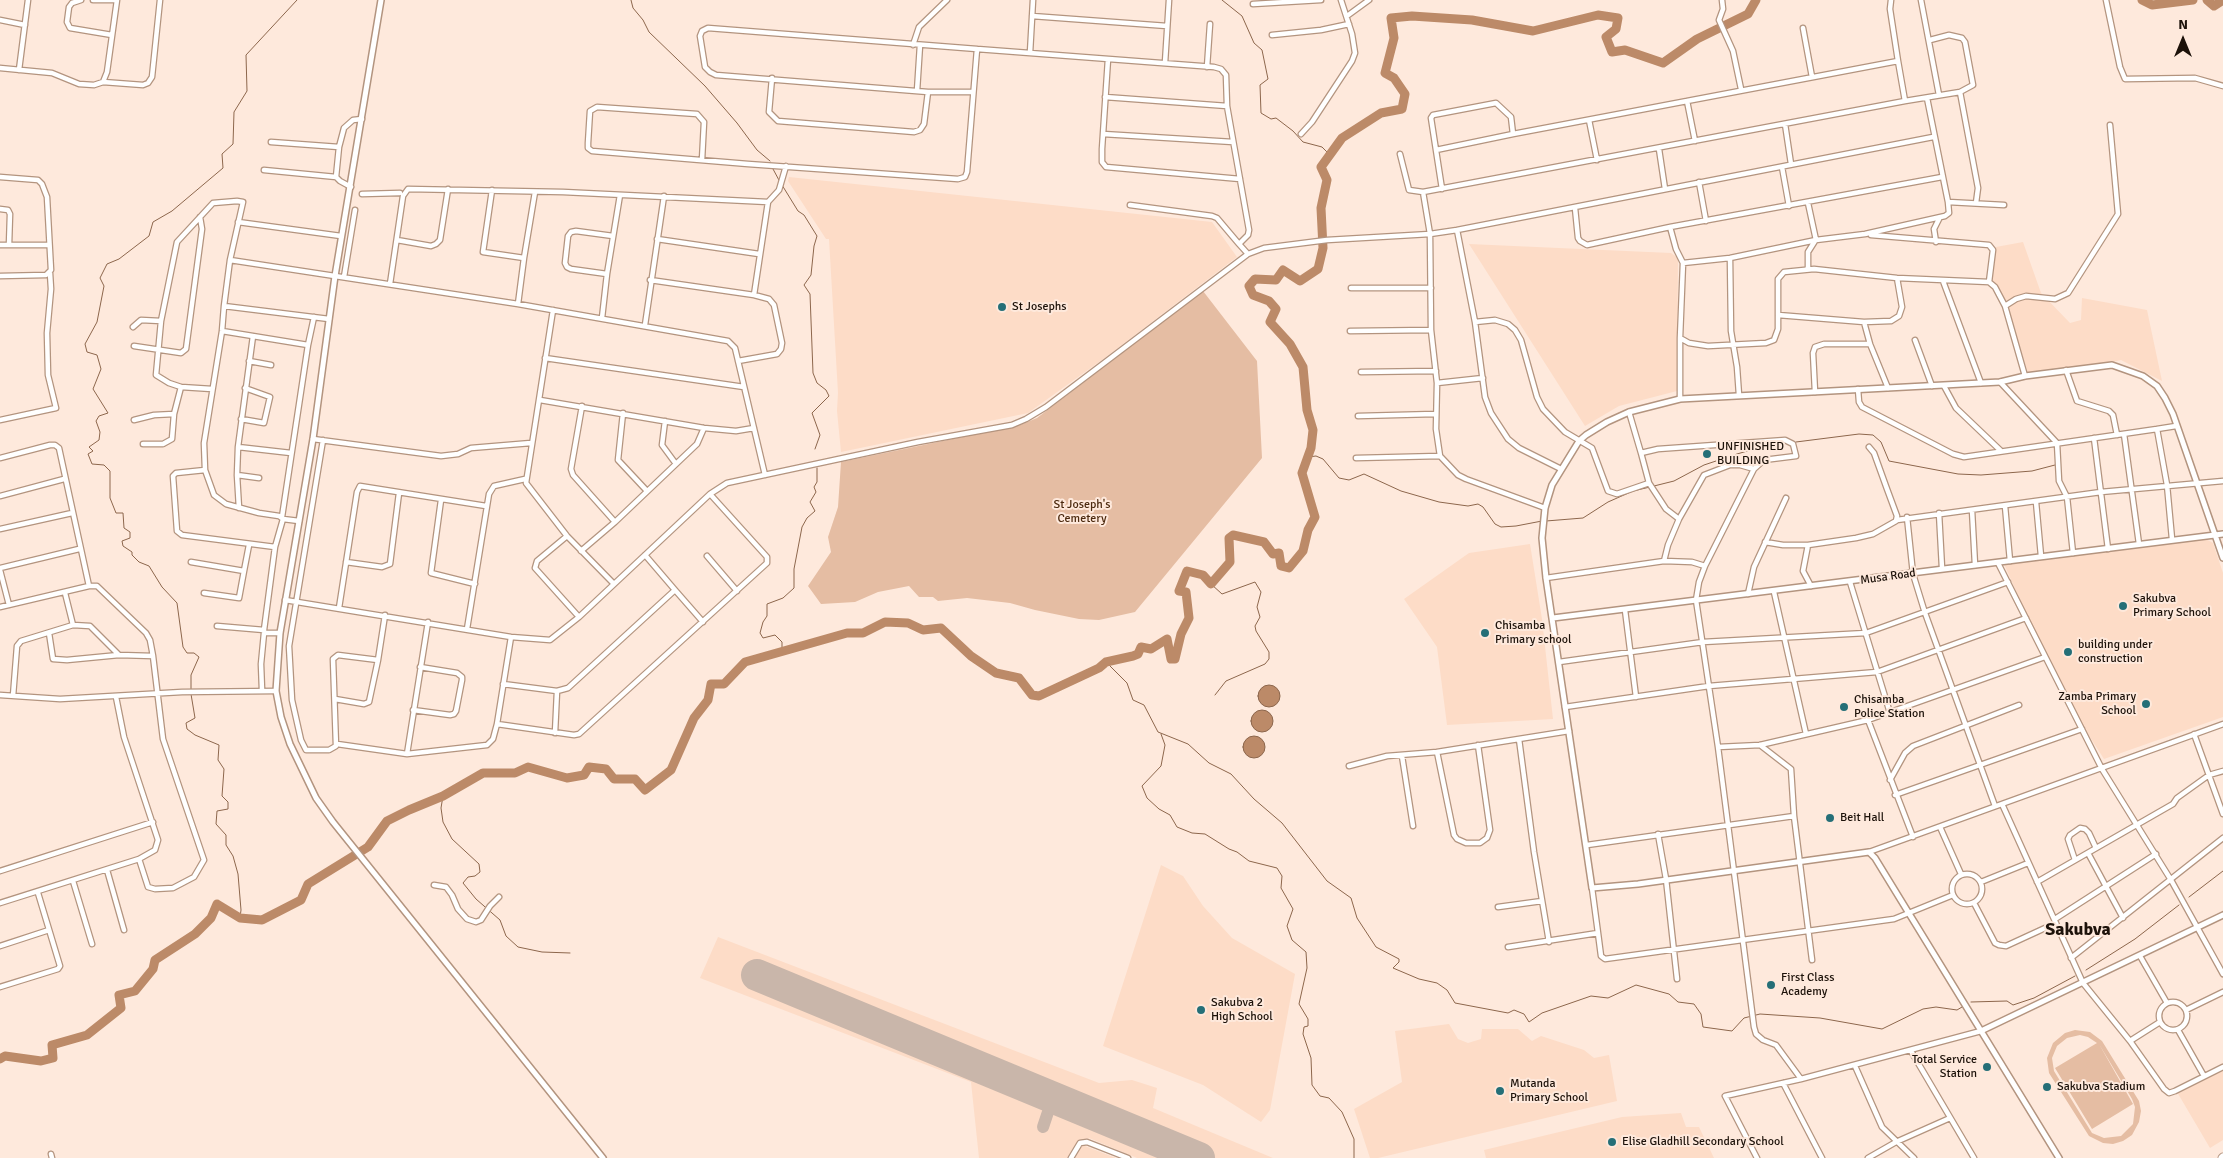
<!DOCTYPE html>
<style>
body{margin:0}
#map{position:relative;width:2223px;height:1158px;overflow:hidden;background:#fee9dc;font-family:Signika,sans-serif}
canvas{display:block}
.north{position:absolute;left:2158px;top:15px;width:50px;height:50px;-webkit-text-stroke:4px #fee9dc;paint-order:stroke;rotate:0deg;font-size:14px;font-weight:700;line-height:20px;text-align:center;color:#1d120a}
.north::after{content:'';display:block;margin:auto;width:18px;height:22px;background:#1d120a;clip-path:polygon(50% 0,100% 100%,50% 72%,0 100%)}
</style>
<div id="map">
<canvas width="2223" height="1158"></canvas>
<div class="north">N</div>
</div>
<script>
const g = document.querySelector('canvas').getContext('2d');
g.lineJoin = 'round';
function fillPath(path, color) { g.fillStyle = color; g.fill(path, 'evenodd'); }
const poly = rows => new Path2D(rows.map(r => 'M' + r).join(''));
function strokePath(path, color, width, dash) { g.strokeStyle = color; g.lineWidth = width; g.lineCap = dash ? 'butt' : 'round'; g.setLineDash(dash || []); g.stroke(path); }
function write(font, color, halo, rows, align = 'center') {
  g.font = font + ' Signika,sans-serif'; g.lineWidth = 4; g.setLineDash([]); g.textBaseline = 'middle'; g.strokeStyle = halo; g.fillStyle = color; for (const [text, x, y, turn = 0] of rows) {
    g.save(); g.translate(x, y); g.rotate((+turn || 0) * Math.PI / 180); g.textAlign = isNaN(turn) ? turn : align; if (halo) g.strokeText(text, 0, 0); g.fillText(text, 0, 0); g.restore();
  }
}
const built = poly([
 [789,177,1212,222,1237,257,1106,357,1028,413,841,452,837,411,838,393,829,239,826,239,788,181],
 [2023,242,2041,293,2070,323,2081,320,2082,298,2147,310,2162,381,2121,360,2094,366,2029,376,2007,308,1992,282,1996,247],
 [1469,244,1671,253,1678,258,1677,391,1619,406,1585,426],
 [2204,538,2213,543,2223,573,2223,717,2104,759,2061,692,2004,564],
 [1530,544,1542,619,1553,719,1447,725,1437,647,1404,599,1469,553],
 [1161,865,1183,876,1203,906,1232,938,1295,974,1270,1110,1261,1122,1203,1085,1103,1046],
 [718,937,1099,1083,1132,1080,1157,1088,1153,1108,1273,1158,1137,1158,1089,1138,1085,1146,1116,1158,979,1158,971,1082,700,978],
 [1449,1024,1458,1039,1468,1043,1481,1039,1482,1029,1518,1029,1532,1041,1541,1036,1584,1050,1594,1058,1609,1055,1617,1101,1378,1158,1370,1158,1354,1109,1402,1082,1395,1031],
 [2223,1069,2223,1140,2210,1148,2177,1092],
 [1681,1113,1686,1127,1699,1127,1714,1158,1486,1158,1484,1150,1622,1117]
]);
const green = poly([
 [1203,291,1257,361,1262,458,1135,612,1099,620,1079,619,1035,610,1010,603,967,598,938,601,933,597,919,597,909,586,878,592,855,602,821,604,808,586,831,552,828,537,838,507,841,462,1020,425,1037,418],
 [2075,1030,2090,1032,2102,1041,2139,1101,2141,1111,2139,1122,2132,1135,2123,1141,2113,1144,2103,1143,2089,1136,2049,1073,2047,1058,2053,1043,2065,1033],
 [2080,1035,2088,1037,2097,1043,2055,1068,2092,1129,2133,1104,2099,1044,2132,1099,2135,1107,2133,1124,2121,1136,2104,1138,2092,1133,2054,1071,2052,1058,2057,1046,2067,1038]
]);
const water = poly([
 '1258 696a11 11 0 1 1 22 0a11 11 0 1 1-22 0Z',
 '1251 721a11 11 0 1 1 22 0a11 11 0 1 1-22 0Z',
 '1243 747a11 11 0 1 1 22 0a11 11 0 1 1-22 0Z'
]);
const stream = poly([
 [631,0,633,8,643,20,649,32,705,86,737,123,757,150,770,161],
 [1222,0,1242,16,1254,43,1262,50,1268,79,1260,85,1261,113,1271,119,1276,118,1293,131,1303,142,1322,147,1330,155],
 [773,169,780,182],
 [782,185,798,211,804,215,817,236,814,246,811,275,804,285,810,294,813,373,817,383,826,390,829,396,812,413,820,435,815,449],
 [1796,442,1859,434,1873,435,1881,442,1889,461,1958,474,1981,475,2032,471,2055,465],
 [1308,457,1316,456,1323,459,1339,478,1349,480,1364,474,1401,491,1439,502,1468,506,1478,504,1483,507,1495,524,1501,527,1516,526,1542,521],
 [1654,486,1674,481,1704,465,1737,454,1768,445,1787,443],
 [1546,521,1583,518,1608,502,1633,491,1650,487],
 [1211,584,1222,594,1255,582,1261,592,1257,607,1260,617,1255,626,1256,631,1269,652,1269,659,1265,664,1226,681,1215,695],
 [782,651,782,642,775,635,763,638,760,633,763,622,767,616,767,604,783,598,794,588,794,569,802,527,807,518,815,511,810,502,816,492,814,487,817,482,817,468],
 [1106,662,1127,683,1133,700,1144,705,1158,732,1188,744,1209,763,1231,774,1254,799,1282,823,1327,881,1351,898,1357,918,1376,947,1399,959,1399,962,1393,968,1419,979,1437,983,1447,990,1455,1003,1508,1013,1514,1010,1524,1014,1529,1022,1542,1013,1591,996,1608,998,1636,985,1669,994,1678,1002,1694,1004,1701,1014,1703,1027,1732,1031,1744,1018,1760,1014,1820,1018,1882,1029,1923,1009,1936,1007,1957,1010,1962,1007],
 [191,690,191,675,199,657,194,653,187,653,183,647,177,603,162,587,149,566,139,562,132,555,132,552,123,546,122,541,130,538,130,532,124,528,123,513,116,513,110,498,110,471,104,465,92,464,88,454,93,451,89,447,99,440,100,432,96,421,99,416,108,413,93,389,101,369,97,355,87,352,85,344,97,322,104,286,100,278,107,264,119,259,149,236,153,222,172,211,223,168,222,154,233,144,234,112,247,91,246,55,297,0],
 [191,694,195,718,186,723,187,729,195,735,219,745,218,760,224,769,222,796,228,802,228,809,217,811,216,824,226,835,226,845,233,856,238,874,241,910,240,918],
 [1161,734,1165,745,1161,766,1142,786,1147,798,1159,809,1170,815,1177,827,1192,833,1205,834,1229,849,1237,852,1249,861,1277,868,1282,876,1281,888,1293,909,1287,926,1292,940,1306,952,1307,968,1299,1004,1308,1019,1308,1026,1304,1027,1303,1034,1311,1058,1312,1085,1320,1096,1329,1098,1342,1112,1354,1139,1354,1158],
 [443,796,441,808,443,822,452,839,479,864,480,872,475,876,468,877,463,883,476,899,500,920,506,936,518,947,542,952,570,953],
 [2189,897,2223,871],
 [2086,970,2135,939,2179,905],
 [1971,1002,2007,1001,2013,1005,2034,998,2075,976]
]);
const river = poly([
 [2142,0,2152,5,2193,0],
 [2207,0,2214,6,2223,0],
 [0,1059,5,1056,41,1061,53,1058,52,1045,87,1035,121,1008,119,995,135,991,153,969,155,960,195,934,211,918,217,904,240,918,262,920,301,900,308,884,368,847,387,821,409,810,443,796,483,773,515,773,528,767,567,778,584,775,589,767,606,769,614,779,635,779,645,790,671,770,694,718,708,700,711,684,724,684,745,662,847,633,863,633,885,622,908,623,923,630,941,628,971,656,996,673,1019,678,1032,695,1039,696,1099,668,1106,662,1133,656,1138,654,1141,647,1151,649,1167,639,1171,659,1175,659,1181,634,1189,618,1186,592,1179,591,1187,571,1203,575,1211,584,1230,562,1229,538,1233,535,1264,542,1273,554,1279,553,1281,566,1289,568,1303,551,1308,530,1315,517,1302,473,1311,448,1313,430,1307,410,1303,367,1290,344,1270,322,1276,309,1269,301,1253,295,1249,286,1255,279,1276,280,1283,270,1300,281,1318,269,1323,248,1321,208,1327,180,1321,167,1342,138,1381,113,1402,109,1405,94,1394,78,1385,73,1394,38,1391,18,1412,16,1472,20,1533,31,1598,15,1618,18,1616,29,1606,37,1612,52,1625,50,1663,63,1697,39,1748,14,1756,0]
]);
const taxiway = poly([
 [1043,1127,1053,1097]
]);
const runway = poly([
 [757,975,1199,1158]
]);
const minor = poly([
 [81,0,72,3,69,7,67,22,70,28,112,35],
 [93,0,117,0],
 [1722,0,1723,9,1719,20,1733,51,1741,89],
 [1921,0,1939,95],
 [2106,0,2120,67,2125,79,2195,78,2223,86],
 [1253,4,1321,0],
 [1032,16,1167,26],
 [1347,16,1369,0],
 [0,20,25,25],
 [1803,28,1812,77],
 [1272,35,1321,30,1349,24],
 [913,45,919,27,947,0],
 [1030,53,1033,0],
 [1108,59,1102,149,1102,162,1106,167,1240,179],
 [1898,61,1905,101],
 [1165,63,1169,0],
 [1207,67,1210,24],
 [0,68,52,73,79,84,94,85,103,82,143,85,148,83,152,77,160,0],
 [19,70,28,0],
 [772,78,769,112,778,121,914,132,920,130,924,124,928,92],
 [103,82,107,72,117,0],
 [917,91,920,45],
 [973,92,928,92,716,75,710,72,705,67,700,36,702,31,708,28,977,49],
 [1960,92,1978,188,1976,203],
 [1105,97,1227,106],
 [1927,98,1948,202,1949,213,1945,216,1865,234,1816,240,1730,258,1683,263,1676,249,1670,227,1942,177],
 [1687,101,1695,141],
 [1589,120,1597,160],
 [1785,124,1791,164],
 [1103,134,1233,142],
 [1301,134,1312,122,1352,61,1355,53,1352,34,1341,0],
 [271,142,339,147],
 [1659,149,1665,189],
 [1436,150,1513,134],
 [1400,154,1409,190,1423,192,1430,234,1431,330,1437,383,1436,429,1440,456,1458,475,1466,479,1545,508],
 [702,160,704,122,697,114,597,107,590,111,588,143,588,148,592,151,748,164,958,179,965,177,967,172,977,49,1214,67,1221,69,1226,75,1227,106,1249,230,1248,235,1239,244,1248,254],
 [1782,167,1789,206],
 [264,170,336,177],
 [0,177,38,180,42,184,47,197,51,270,46,275,0,276],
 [1699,182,1706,221],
 [351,187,340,181,336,177,339,147,344,128,353,120,362,119],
 [1442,189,1431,118,1433,115,1496,103,1511,117,1513,134,1898,61,1890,9,1891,0],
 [492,190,483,252,524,258,535,192],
 [1423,192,1905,101,1960,92,1973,85,1965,42,1962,38,1949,35,1930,40],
 [362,194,400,193],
 [1948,202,2004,205],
 [1808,203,1816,240],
 [1130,205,1212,216,1217,218,1239,244],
 [1575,208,1578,238,1580,241,1587,245,1670,227],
 [0,209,8,210,10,214,9,245],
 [238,222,341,236],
 [1457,230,1475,322,1485,397,1491,413,1508,439,1519,448,1561,469],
 [1871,235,1989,245,1993,250,1989,282],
 [657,239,759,254],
 [397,240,431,246,436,244,440,240,448,189],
 [1936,242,1934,229,1939,219],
 [0,245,48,245],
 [1730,258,1731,331,1737,367,1739,395],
 [230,260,518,304,728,341,735,348,765,475],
 [1683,263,1680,338,1689,343,1708,346,1766,343,1774,340,1778,329,1778,279,1784,272,1814,269,1897,278,1989,282,1995,287,2005,306,2025,376],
 [1808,269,1808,252,1815,241],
 [607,274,571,269,567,267,565,263,568,236,571,232,576,231,613,236],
 [344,277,355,210],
 [650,280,754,295,769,299,774,305,782,343,781,349,777,354,738,361],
 [1943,281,1981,383],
 [390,284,403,196,408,189,563,192,768,202],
 [1351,288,1431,288],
 [754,295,768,202,779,190,786,166],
 [518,304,524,258],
 [2005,306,2016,299,2026,296,2055,299,2068,293,2118,214,2110,125],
 [553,310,526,483,567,536,614,584],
 [1778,315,1864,322,1891,321,1899,316,1902,307,1897,278],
 [602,318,607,274,620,195],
 [1475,322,1495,320,1508,324,1515,330,1521,340,1537,397,1543,409,1565,432,1592,448,1608,491,1617,494,1649,483,1641,453],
 [1864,322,1870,344,1888,388],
 [645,325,664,196],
 [133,327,141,320,161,321],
 [222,331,308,345,314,317],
 [1350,331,1431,330],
 [1915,340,1932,386],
 [134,346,181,353,186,349,202,229,200,217],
 [545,358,744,387],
 [249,361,271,365],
 [2066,370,2077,401,2109,411,2113,415,2117,435],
 [1361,372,1436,371],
 [2000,382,2057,443,2059,481,2067,497,2073,553],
 [1437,383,1483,378],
 [1944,386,1956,408,2000,450],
 [212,389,181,387,169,383,156,375,161,321,177,242,213,203,237,201,243,202,230,260,224,306],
 [1858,389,1859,402,1862,407,1953,454,1964,457,2157,429],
 [1815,392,1813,353,1815,347,1824,344,1870,344],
 [1680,399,1680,338],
 [540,400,704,428,736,431,754,428],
 [582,406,571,469,573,475,615,522,697,444,704,428],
 [1629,412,1641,453,1658,449,1785,440,1793,444,1796,456,1764,460,1754,469,1705,566],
 [623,413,618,460,647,491],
 [1358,416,1435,414],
 [241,419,264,423,270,397,245,388],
 [0,420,56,408,48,375,47,333,51,289,50,273],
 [134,420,154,415,174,414],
 [665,421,662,445,676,464],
 [2124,434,2139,544],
 [2094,438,2108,549],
 [313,439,441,456,458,454,471,448,531,443],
 [323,440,289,646,292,700,301,740,306,750,329,750,336,746,333,659,338,655,378,660,385,615],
 [143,444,163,444,172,439,174,414,181,387],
 [238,447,291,453],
 [0,458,50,445,55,445,59,448,89,586],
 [1356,458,1440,456],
 [205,470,176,473,173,476,177,531,182,535,275,547],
 [237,475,259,478],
 [1649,483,1666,509,1679,519,1668,545,1664,561],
 [0,496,64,479],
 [441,500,431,573,475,584],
 [2036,502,2041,556],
 [2005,506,2010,561],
 [239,508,237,475,238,447,253,336],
 [1972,510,1975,565],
 [1939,513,1942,568],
 [282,517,308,345],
 [1907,517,1913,574,1925,613,1995,806],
 [283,519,299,521],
 [1679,519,1704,475,1730,465,1740,465,1754,469],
 [1897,520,2101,492,2223,481],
 [0,529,72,513],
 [567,536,537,561,535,568,579,617],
 [2172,539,2167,485,2157,429,2176,426],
 [1765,542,1783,545,1808,545,1856,538,1873,534,1896,521,1897,516,1887,489,1874,453,1869,447],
 [1808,545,1803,571,1811,586],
 [581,551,615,522],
 [707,556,737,591],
 [191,562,244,571,249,545],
 [346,562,382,567,390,564,399,493],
 [1998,563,2102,769,2171,880,2223,974],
 [0,568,79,549],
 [0,570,9,605],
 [1546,578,1664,561,1692,562,1705,566,1699,582,1696,600,1718,747,1754,1027,1756,1034,1763,1040,1776,1045,1801,1079],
 [1850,582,1890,713],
 [675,590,703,622],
 [1774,592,1806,734],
 [65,593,73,625],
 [204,593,239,598,244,571],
 [1748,594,1754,567,1786,498],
 [285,600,511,637,550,640,579,617,710,494,727,483,918,442,1012,425,1026,419,1046,407,1248,254,1264,248,1327,240,1430,234,1457,230,1933,137],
 [0,607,89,586,97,586,146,633,150,640,153,656,119,655,90,626,73,625,21,641,17,646,13,696],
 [339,608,357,492,360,486,486,506],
 [1625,610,1636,697],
 [217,626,264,630],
 [467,629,489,494,494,486,525,479],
 [49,633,53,659,67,660,119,655],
 [280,633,264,633,264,630,275,547,283,519,279,516,259,513,226,504,214,495,205,470,204,443,222,331,224,306,329,319],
 [511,637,497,724,574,735,579,734,767,563,767,557,710,494],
 [1559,662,1703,642,1866,633,2008,582],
 [503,684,557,691,568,688,675,590,645,555],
 [262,690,261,664,264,633],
 [0,695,60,699,182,692,276,691],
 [335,699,364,704,369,702,378,660],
 [1565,707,1709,686,1877,672,2026,618],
 [413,710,450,715,454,714,456,711,462,680,462,677,457,673,420,667],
 [1868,720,1913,837],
 [555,733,557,691],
 [2194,734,2223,814],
 [1519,739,1534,852,1549,942],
 [337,744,407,754,428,622],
 [1760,745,1791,769,1794,816],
 [1718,747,1760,745,1868,720,2045,657],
 [1437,752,1454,835,1457,839,1466,843,1480,843,1487,838,1490,830,1478,745],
 [407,754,487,745,493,739,497,724],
 [1402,756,1413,826],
 [1349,766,1387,756,1437,752,1569,731],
 [1890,780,1905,753,1913,746,2019,705],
 [1895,795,2082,729],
 [2002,804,2083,983,2130,1041,2164,1089,2169,1093,2175,1091,2223,1067],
 [1940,827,1961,874],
 [1658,834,1666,879,1677,979],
 [1587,845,1794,816,1812,960],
 [1869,852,2223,724],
 [2088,853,2123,918],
 [139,859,148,887,155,889,173,888,194,877,204,860,163,739,153,656],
 [2075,860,2068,839,2070,835,2080,828,2085,829,2089,833,2096,848],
 [107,870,124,930],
 [0,871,153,822],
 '1952 889a15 15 0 1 1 30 0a15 15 0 1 1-30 0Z',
 [73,881,92,944],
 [1981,882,2028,863],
 [2037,882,2173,804,2177,798,2209,775,2223,771],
 [434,885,446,887,452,895,458,909,467,919,476,922,481,920,490,906,499,897],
 [0,903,139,859,155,850,158,840,124,737,116,697],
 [1974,903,1995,943,1999,945,2006,946,2056,923],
 [1498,907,1542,901],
 [2055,919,2156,854],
 [1598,933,1601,956,1605,959,1894,919,1953,895],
 [0,946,49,930],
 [1508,947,1598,933,1592,888],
 [2140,956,2167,1003],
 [2071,958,2223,838],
 [0,987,58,969,60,966,38,893],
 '2159 1016a14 14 0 1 1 28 0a14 14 0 1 1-28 0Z',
 [2186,1010,2223,992],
 [2178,1030,2204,1076],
 [2130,1041,2160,1022],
 [1911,1051,1974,1158],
 [1855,1066,1882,1127,1914,1158],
 [1783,1083,1822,1158],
 [51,1154,52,1158],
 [1071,1158,1080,1143,1087,1142,1128,1158],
 [1757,1158,1725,1096,1801,1079,1981,1031],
 [1868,1158,1896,1142,1950,1118]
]);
const tertiary = poly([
 [381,0,335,276,313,439,280,633,276,691,281,717,290,744,316,798,333,822,603,1158],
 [1553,618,2223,534],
 [1981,1031,2223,915],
 [2059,1158,1875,858,1869,852,1638,884,1592,888,1546,578,1542,538,1545,508,1552,485,1579,441,1586,435,1607,422,1629,412,1680,399,2000,382,2025,376,2112,365,2143,376,2157,386,2165,398,2173,414,2223,558]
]);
const trunk = poly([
 [2222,1158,2223,1157]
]);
const markers = [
 [1002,307,5,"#256f77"],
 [1707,454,5,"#256f77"],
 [2123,606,5,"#256f77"],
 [1485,633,5,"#256f77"],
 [2068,652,5,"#256f77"],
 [2146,704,5,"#256f77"],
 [1844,707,5,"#256f77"],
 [1830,818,5,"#256f77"],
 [1771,985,5,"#256f77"],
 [1201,1010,5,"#256f77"],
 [1987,1067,5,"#256f77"],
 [2047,1087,5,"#256f77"],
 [1500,1091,5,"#256f77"],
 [1612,1142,5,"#256f77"]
];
const poiNames = [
 ["St Josephs",1012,307],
 ["UNFINISHED",1717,447],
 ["BUILDING",1717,461],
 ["Sakubva",2133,599],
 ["Primary School",2133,613],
 ["Chisamba",1495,626],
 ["Primary school",1495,640],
 ["building under",2078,645],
 ["construction",2078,659],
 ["Zamba Primary",2136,697,"right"],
 ["School",2136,711,"right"],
 ["Chisamba",1854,700],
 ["Police Station",1854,714],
 ["Beit Hall",1840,818],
 ["First Class",1781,978],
 ["Academy",1781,992],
 ["Sakubva 2",1211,1003],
 ["High School",1211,1017],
 ["Total Service",1977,1060,"right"],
 ["Station",1977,1074,"right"],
 ["Mutanda",1510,1084],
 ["Primary School",1510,1098],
 ["Sakubva Stadium",2057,1087],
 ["Elise Gladhill Secondary School",1622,1142]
];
const parkNames = [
 ["St Joseph's",1082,505],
 ["Cemetery",1082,519]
];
const streetNames = [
 ["Musa Road",1888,577,-8]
];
const districtNames = [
 ["Sakubva",2078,930]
];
fillPath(built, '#fddcc7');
fillPath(green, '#e5bda3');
fillPath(water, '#bc8a68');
strokePath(water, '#8c664c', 1);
strokePath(stream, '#8c664c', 1);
strokePath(river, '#bc8a68', 9);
strokePath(taxiway, '#c9b6aa', 12);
strokePath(runway, '#c9b6aa', 32);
strokePath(minor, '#b3947f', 7);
strokePath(tertiary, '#b3947f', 8);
strokePath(trunk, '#b3947f', 9);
strokePath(minor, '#fff', 4.5);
strokePath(tertiary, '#fff', 5);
strokePath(trunk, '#fff', 7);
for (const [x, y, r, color] of markers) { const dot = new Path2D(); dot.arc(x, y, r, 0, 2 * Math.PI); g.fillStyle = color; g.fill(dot); strokePath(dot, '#fee9dc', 2); }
write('12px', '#1d120a', '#fee9dc', poiNames, 'left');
write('12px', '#4c2a0f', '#fee9dc', parkNames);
write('12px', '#1d120a', '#fee9dc', streetNames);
write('bold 18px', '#1d120a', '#fee9dc', districtNames);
</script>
